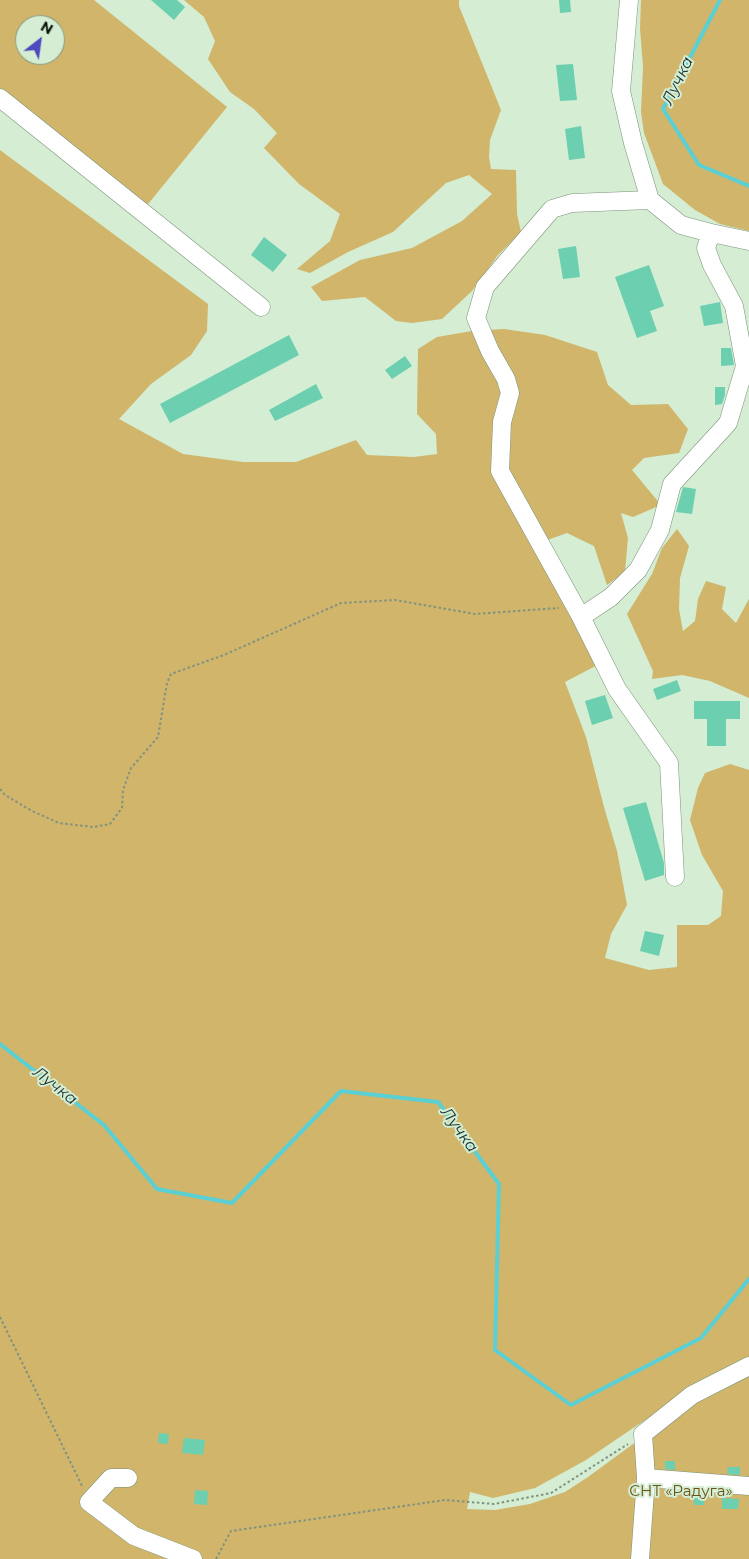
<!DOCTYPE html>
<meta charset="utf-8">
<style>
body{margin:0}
#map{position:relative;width:749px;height:1559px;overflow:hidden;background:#d4edd3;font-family:Montserrat,sans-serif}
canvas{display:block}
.north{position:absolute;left:15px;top:15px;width:50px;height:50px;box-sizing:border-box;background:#d4edd3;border:1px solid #839583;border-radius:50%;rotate:30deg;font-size:14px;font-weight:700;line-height:20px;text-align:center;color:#0a120a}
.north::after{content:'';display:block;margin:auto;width:18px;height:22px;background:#4e49bf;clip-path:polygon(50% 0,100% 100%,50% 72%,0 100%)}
</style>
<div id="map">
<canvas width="749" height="1559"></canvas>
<div class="north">N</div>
</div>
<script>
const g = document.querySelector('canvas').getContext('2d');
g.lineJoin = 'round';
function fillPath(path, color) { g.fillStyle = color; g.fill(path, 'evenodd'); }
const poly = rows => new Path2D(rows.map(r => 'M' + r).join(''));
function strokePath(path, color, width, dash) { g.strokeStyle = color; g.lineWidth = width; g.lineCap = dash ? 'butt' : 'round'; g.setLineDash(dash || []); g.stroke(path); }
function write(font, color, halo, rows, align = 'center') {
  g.font = font + ' Montserrat,sans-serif'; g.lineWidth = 4; g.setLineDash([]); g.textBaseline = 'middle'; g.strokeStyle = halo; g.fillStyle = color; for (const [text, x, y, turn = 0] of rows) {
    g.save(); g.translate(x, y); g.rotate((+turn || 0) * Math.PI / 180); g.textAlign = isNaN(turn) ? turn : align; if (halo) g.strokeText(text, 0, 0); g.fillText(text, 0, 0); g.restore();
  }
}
const green = poly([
 [0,0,94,0,227,107,144,209,0,92],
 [25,25,55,25,55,55,25,55],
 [184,0,459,0,459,6,501,110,490,140,489,157,491,169,516,170,517,214,521,232,498,255,472,291,442,319,412,323,396,321,365,297,322,301,311,287,360,260,412,248,462,221,492,194,469,175,446,183,393,232,348,252,310,273,297,269,330,241,340,214,299,184,264,148,277,133,254,109,230,92,208,59,215,41,204,17],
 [641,0,749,0,749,231,720,224,695,210,663,184,644,133,641,112,643,67,640,28],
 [0,150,208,304,207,331,191,355,151,384,119,419,183,454,243,462,296,462,356,440,367,455,414,457,437,454,436,434,417,414,418,349,437,337,472,331,504,329,545,335,597,352,608,385,631,405,668,404,688,429,679,453,644,458,632,470,661,505,633,517,621,513,628,538,625,572,607,585,594,546,567,533,539,543,603,662,565,682,586,737,604,807,617,851,627,905,611,934,605,958,649,970,677,967,677,925,708,925,721,916,723,891,702,855,690,820,698,788,705,773,730,764,749,770,749,1360,733,1366,639,1424,586,1460,535,1488,493,1498,470,1492,467,1509,495,1510,530,1504,565,1492,588,1477,704,1392,749,1377,749,1559,0,1559],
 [677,529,689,546,680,578,679,609,683,631,695,621,698,599,706,581,726,587,722,609,736,623,749,599,749,698,710,681,682,675,652,679,653,671,627,614,652,574,662,548]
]);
const stream = poly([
 [720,0,663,109,699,165,749,186],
 [0,1044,104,1125,157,1189,232,1203,341,1091,438,1102,499,1184,495,1350,571,1405,701,1338,749,1279]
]);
const building = poly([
 [151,0,177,0,185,7,174,20],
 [559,0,570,0,571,12,560,13],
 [573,64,577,100,560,101,556,65],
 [581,126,585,158,569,160,565,129],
 [264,237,287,255,273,272,251,255],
 [576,246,580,277,563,279,558,249],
 [649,265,664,306,650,311,657,331,637,338,615,277],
 [720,302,723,323,704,326,700,306],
 [289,335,299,355,170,423,160,404],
 [721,348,731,348,734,365,721,366],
 [405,356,412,366,392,379,385,370],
 [316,384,323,398,275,421,269,410],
 [715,387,725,387,725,395,722,404,715,405],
 [683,487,696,489,692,514,676,512],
 [677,680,681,691,657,700,653,689],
 [605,695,613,718,592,725,585,701],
 [694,701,740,701,740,719,726,719,726,746,707,746,707,719,694,719],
 [646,802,664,863,664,875,645,881,623,808],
 [645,931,664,935,659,956,640,951],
 [159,1433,169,1434,168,1444,158,1443],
 [184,1438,205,1440,203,1455,182,1453],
 [665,1461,675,1461,675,1470,665,1469],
 [728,1467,740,1467,740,1475,727,1474],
 [195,1490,208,1491,207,1505,194,1504],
 [694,1496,704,1496,704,1505,694,1505],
 [722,1498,739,1499,738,1509,722,1509]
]);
const path = poly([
 [0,789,5,795,32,811,59,823,93,827,110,824,122,808,123,790,131,768,158,737,167,683,171,674,224,655,341,603,395,600,475,614,559,608],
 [0,1317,83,1488],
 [216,1559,231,1531,445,1500,494,1504,551,1493,628,1444]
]);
const minor = poly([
 [629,0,621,91,633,143,650,200,681,225,711,233,749,241],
 [0,98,261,307],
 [650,200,572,203,552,209,485,287,476,318,490,351,506,379,510,393,502,422,500,471,581,617,617,689,669,763,675,877],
 [581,617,611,597,638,570,660,530,672,484,728,423,745,366,734,306,712,265,706,248,711,233],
 [128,1478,111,1478,89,1502,134,1536,193,1559],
 [646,1478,749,1486],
 [640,1559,646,1478,643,1434,692,1395,749,1366]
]);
const parkNames = [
 ["СНТ «Радуга»",681,1492]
];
const waterNames = [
 ["Лучка",678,81,-64],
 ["Лучка",55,1086,38],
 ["Лучка",459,1130,54]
];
fillPath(green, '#d0b56a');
strokePath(stream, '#5bd0d4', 4);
fillPath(building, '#6bcfb0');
strokePath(minor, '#7c937b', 19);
strokePath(path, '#819380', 2, [2.5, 2.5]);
strokePath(minor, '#fff', 18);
write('15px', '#685418', '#d4edd3', parkNames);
write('italic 16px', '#1a2f30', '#d4edd3', waterNames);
</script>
